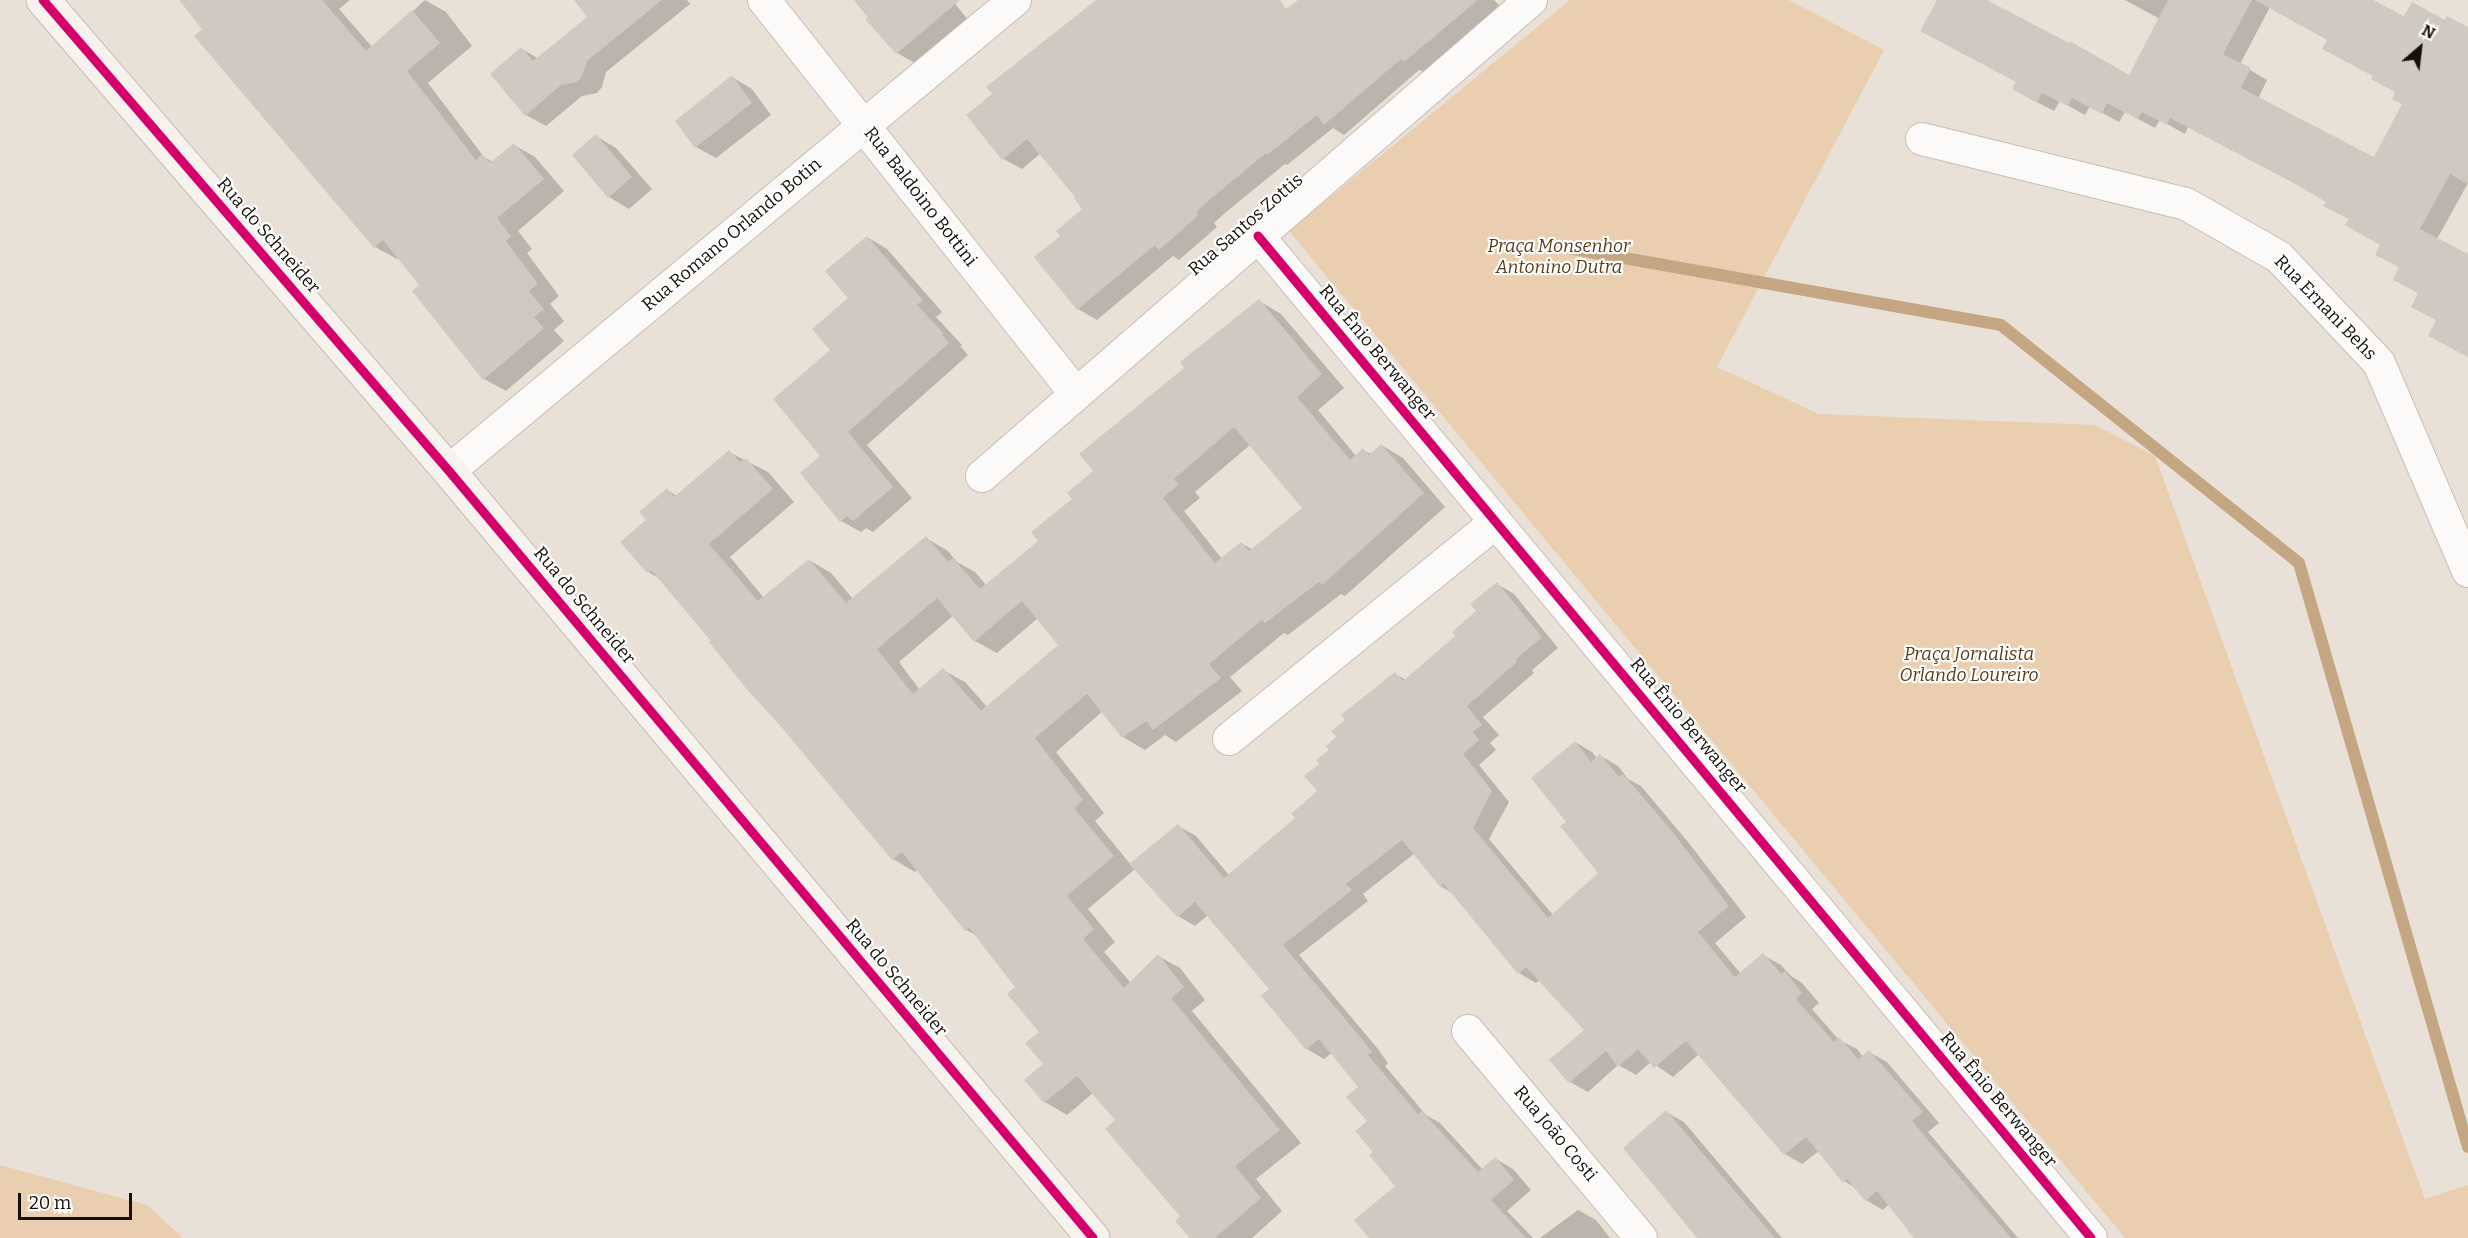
<!DOCTYPE html>
<meta charset="utf-8">
<style>
body{margin:0}
#map{position:relative;width:2468px;height:1238px;overflow:hidden;background:#e9e1d8;font-family:Bitter,serif}
canvas{display:block}
.north{position:absolute;left:2390px;top:18px;width:60px;height:60px;-webkit-text-stroke:4px #fff;paint-order:stroke;rotate:28deg;font-size:16px;font-weight:700;line-height:24px;text-align:center;color:#15100a}
.north::after{content:'';display:block;margin:auto;width:21px;height:27px;background:#15100a;clip-path:polygon(50% 0,100% 100%,50% 72%,0 100%)}
.scale{position:absolute;left:18px;top:1193px;width:114px;height:27px;box-sizing:border-box;border:3px solid #15100a;border-top:0;padding-left:8px;font-size:18px;line-height:21px;white-space:nowrap;color:#15100a;-webkit-text-stroke:4px #fff;paint-order:stroke}
</style>
<div id="map">
<canvas width="2468" height="1238"></canvas>
<div class="north">N</div>
<div class="scale">20 m</div>
</div>
<script>
const g = document.querySelector('canvas').getContext('2d');
g.lineJoin = 'round';
function fillPath(path, color) { g.fillStyle = color; g.fill(path, 'evenodd'); }
const poly = rows => new Path2D(rows.map(r => 'M' + r).join(''));
function strokePath(path, color, width, dash) { g.strokeStyle = color; g.lineWidth = width; g.lineCap = dash ? 'butt' : 'round'; g.setLineDash(dash || []); g.stroke(path); }
function write(font, color, halo, rows, align = 'center') {
  g.font = font + ' Bitter,serif'; g.lineWidth = 4.5; g.setLineDash([]); g.textBaseline = 'middle'; g.strokeStyle = halo; g.fillStyle = color; for (const [text, x, y, turn = 0] of rows) {
    g.save(); g.translate(x, y); g.rotate((+turn || 0) * Math.PI / 180); g.textAlign = isNaN(turn) ? turn : align; if (halo) g.strokeText(text, 0, 0); g.fillText(text, 0, 0); g.restore();
  }
}
const green = poly([
 [1570,0,1789,0,1884,50,1717,367,1819,414,2095,425,2155,456,2425,1199,2468,1185,2468,1238,2125,1238,1289,231],
 [0,1165,147,1205,183,1238,0,1238]
]);
const shadow = poly([
 [180,0,350,0,339,9,373,48,425,0,446,12,472,46,428,83,484,157,493,162,514,145,535,157,564,191,518,231,532,249,527,253,559,296,550,304,564,321,554,330,564,341,506,391,484,379,421,285,398,257,397,259,375,247],
 [575,0,687,0,690,4,606,72,602,87,597,93,582,96,546,126,526,115,492,74,522,49,539,59,589,17],
 [854,0,952,0,969,21,917,64,897,53],
 [1144,0,1231,0,1257,34,1301,0,1494,0,1501,7,1424,72,1419,70,1344,135,1333,128,1287,165,1285,164,1226,212,1214,223,1217,227,1179,260,1173,256,1097,320,1078,309,1062,237,1084,209,1077,197,1041,153,1022,169,1002,158],
 [1939,0,1984,0,2130,77,2160,19,2125,0,2370,0,2405,18,2468,32,2468,183,2437,239,2468,273,2468,356,2437,320,2382,245,2328,201,2188,127,2185,134,2160,120,2155,128,2125,112,2119,122,2090,106,2085,115,2060,101,2054,111,2031,99,2017,82],
 [2270,7,2329,40,2397,92,2404,104,2374,159,2258,99,2267,80,2240,64],
 [732,77,752,89,771,115,716,158,696,147],
 [596,136,616,148,652,189,629,209,609,197],
 [867,237,887,249,942,312,936,317,962,345,960,346,968,355,867,445,912,498,873,532,866,528,861,532,841,521,802,474,823,456,832,351],
 [1259,301,1281,314,1344,388,1318,410,1356,456,1363,450,1371,454,1381,445,1403,458,1445,507,1345,596,1341,594,1288,635,1284,633,1230,677,1242,691,1176,742,1165,735,1145,750,1123,737,1103,711,1056,752,1104,813,1095,821,1131,865,1178,826,1196,836,1229,875,1297,819,1319,792,1321,765,1347,720,1395,674,1406,680,1458,636,1497,584,1514,594,1558,648,1532,670,1534,673,1483,717,1499,735,1490,743,1496,750,1479,765,1509,802,1489,839,1553,915,1601,873,1568,822,1575,742,1592,752,1597,759,1601,756,1618,766,1628,779,1641,786,1688,842,1746,917,1715,943,1741,974,1763,955,1781,965,1791,976,1802,983,1819,1003,1812,1009,1839,1040,1857,1049,1863,1057,1869,1052,1887,1062,1939,1123,1928,1132,2018,1238,1913,1238,1914,1237,1889,1204,1883,1210,1866,1200,1857,1189,1844,1181,1819,1151,1802,1164,1785,1154,1699,1054,1673,1077,1651,1062,1636,1075,1618,1065,1588,1092,1570,1082,1551,1060,1586,1030,1539,980,1536,983,1519,973,1454,894,1442,887,1415,853,1363,894,1368,901,1299,955,1378,1049,1388,1063,1385,1066,1426,1115,1440,1123,1483,1170,1496,1159,1513,1169,1531,1190,1507,1211,1533,1238,1371,1238,1397,1186,1375,1153,1360,1087,1332,1053,1324,1059,1307,1049,1271,989,1208,915,1195,926,1178,916,1135,869,1088,909,1115,942,1104,952,1131,983,1158,956,1180,968,1205,1000,1192,1011,1301,1143,1256,1179,1282,1211,1252,1238,1192,1238,1182,1216,1117,1120,1093,1093,1067,1115,1045,1102,1045,1064,1041,1032,1017,987,976,935,966,930,918,869,915,872,893,859,662,580,648,572,648,520,667,490,677,496,729,452,768,472,794,502,730,557,764,598,809,560,831,573,853,599,926,538,948,551,957,562,975,572,987,586,1040,541,1095,471,1187,368],
 [1251,444,1304,508,1253,550,1241,543,1222,559,1184,511,1200,498,1195,492],
 [954,615,975,641,997,653,1038,618,1060,645,988,708,965,682,943,670,920,690,899,662],
 [1666,1112,1684,1122,1782,1238,1700,1238],
 [1578,1210,1596,1220,1610,1238,1540,1238]
]);
const stream = poly([
 [1551,245,2001,325,2299,563,2468,1147]
]);
const building = poly([
 [179,0,322,0,366,51,412,10,440,43,407,71,476,160,482,154,490,163,514,143,544,179,497,218,511,236,506,241,538,284,529,291,544,309,534,317,544,328,483,380,412,291,419,285,383,240,374,248,194,36,202,29],
 [574,0,662,0,587,61,582,76,577,82,561,85,525,116,490,74,521,47,533,61,587,17],
 [854,0,960,0,896,54,865,19,868,17],
 [1096,0,1280,0,1286,9,1298,0,1478,0,1404,62,1401,59,1324,125,1317,115,1267,155,1266,153,1207,202,1196,212,1199,215,1159,250,1155,245,1077,310,1034,257,1060,236,1056,231,1082,209,1074,198,1075,197,1027,139,1002,160,966,115,992,94,986,87],
 [1937,0,1987,0,2069,43,2070,41,2129,75,2168,0,2252,0,2223,54,2251,68,2241,88,2374,157,2402,104,2392,99,2395,92,2371,79,2373,76,2322,49,2327,40,2255,0,2373,0,2404,16,2412,2,2445,20,2447,16,2468,27,2468,184,2450,174,2420,229,2468,254,2468,357,2428,336,2436,320,2411,307,2418,293,2393,280,2399,267,2375,255,2380,245,2345,225,2349,219,2323,206,2326,202,2294,183,2170,118,2167,125,2142,112,2138,119,2107,103,2102,114,2072,98,2068,106,2042,93,2037,103,2012,89,2016,82,1920,31],
 [732,75,752,103,695,148,675,121],
 [596,134,632,177,608,198,572,155],
 [867,236,923,300,917,305,944,334,942,335,949,343,848,432,893,487,853,521,847,516,840,522,800,473,820,456,773,399,830,350,812,329,848,298,825,271],
 [1259,299,1322,374,1297,397,1350,460,1363,448,1369,455,1381,444,1424,493,1322,585,1319,582,1265,623,1262,620,1209,664,1221,678,1153,730,1146,721,1122,738,1087,694,1035,738,1083,800,1074,808,1114,856,1067,896,1094,929,1083,939,1124,988,1158,954,1184,987,1171,998,1280,1130,1235,1166,1261,1198,1215,1238,1190,1238,1175,1221,1180,1216,1105,1129,1115,1120,1077,1076,1044,1103,1024,1080,1043,1064,1025,1043,1039,1032,1007,994,1015,987,969,928,965,931,902,852,892,860,783,729,745,687,709,642,711,641,651,570,647,573,620,542,646,520,639,512,667,488,674,497,729,450,740,462,746,458,773,489,709,544,758,601,809,559,846,603,926,536,948,562,953,558,980,589,1038,541,1031,532,1072,499,1067,493,1093,471,1079,454,1184,368,1180,362],
 [1234,427,1302,508,1249,551,1241,542,1215,563,1163,498,1179,484,1174,479],
 [937,598,974,642,1022,601,1058,645,981,711,943,668,913,694,877,649],
 [1497,582,1542,637,1515,660,1517,662,1467,706,1482,725,1473,732,1479,740,1463,754,1492,791,1473,828,1548,918,1598,873,1560,826,1566,822,1531,778,1575,741,1591,762,1600,754,1619,777,1623,774,1671,830,1729,906,1698,932,1735,977,1763,953,1781,974,1785,971,1802,993,1796,999,1834,1042,1839,1037,1858,1059,1869,1050,1923,1112,1912,1121,2011,1238,1914,1238,1877,1191,1865,1201,1847,1179,1843,1183,1806,1137,1784,1155,1686,1041,1654,1068,1638,1049,1618,1067,1606,1051,1569,1083,1549,1060,1584,1030,1526,967,1518,974,1443,883,1441,888,1402,840,1346,884,1352,890,1283,945,1361,1038,1372,1052,1368,1055,1418,1114,1422,1111,1478,1172,1495,1157,1514,1180,1491,1200,1526,1238,1369,1238,1354,1220,1395,1186,1369,1155,1373,1152,1355,1131,1367,1121,1346,1097,1358,1087,1319,1039,1306,1050,1261,996,1269,989,1195,902,1177,917,1129,864,1178,824,1224,878,1295,818,1291,814,1317,791,1304,776,1319,764,1316,760,1329,750,1326,746,1336,737,1331,731,1345,720,1341,715,1395,672,1403,681,1455,636,1452,632,1476,611,1470,604],
 [1666,1110,1694,1143,1775,1238,1697,1238,1623,1148]
]);
const street = poly([
 [764,0,1076,394],
 [1922,139,2186,204,2279,257,2379,363,2468,571],
 [1258,236,2091,1238],
 [449,471,1015,0],
 [982,476,1531,0],
 [1229,739,1496,522],
 [1468,1031,1641,1238]
]);
const secondary = poly([
 [43,0,449,471,1093,1238]
]);
const cycleway = poly([
 [43,0,449,471,1093,1238],
 [1258,236,2091,1238]
]);
const streetNames = [
 ["Rua Baldoino Bottini",920,197,52],
 ["Rua Santos Zottis",1246,225,-41],
 ["Rua Romano Orlando Botin",732,235,-40],
 ["Rua do Schneider",268,236,49],
 ["Rua Ernani Behs",2325,308,46],
 ["Rua Ênio Berwanger",1377,353,50],
 ["Rua do Schneider",584,606,50],
 ["Rua Ênio Berwanger",1688,726,50],
 ["Rua do Schneider",896,978,50],
 ["Rua Ênio Berwanger",1998,1100,50],
 ["Rua João Costi",1555,1134,50]
];
const parkNames = [
 ["Praça Monsenhor",1559,247],
 ["Antonino Dutra",1559,268],
 ["Praça Jornalista",1969,655],
 ["Orlando Loureiro",1969,676]
];
fillPath(green, '#e9ceaf');
fillPath(shadow, '#0003');
strokePath(stream, '#c4a682', 12);
fillPath(building, '#cfc9c1');
strokePath(street, '#c5beb7', 34);
strokePath(secondary, '#c5beb7', 35);
strokePath(street, '#fcfaf9', 32);
strokePath(secondary, '#f6f2ed', 33);
strokePath(cycleway, '#d6006c', 9);
write('18px', '#15100a', '#fff', streetNames);
write('italic 18px', '#593c17', '#fff', parkNames);
</script>
